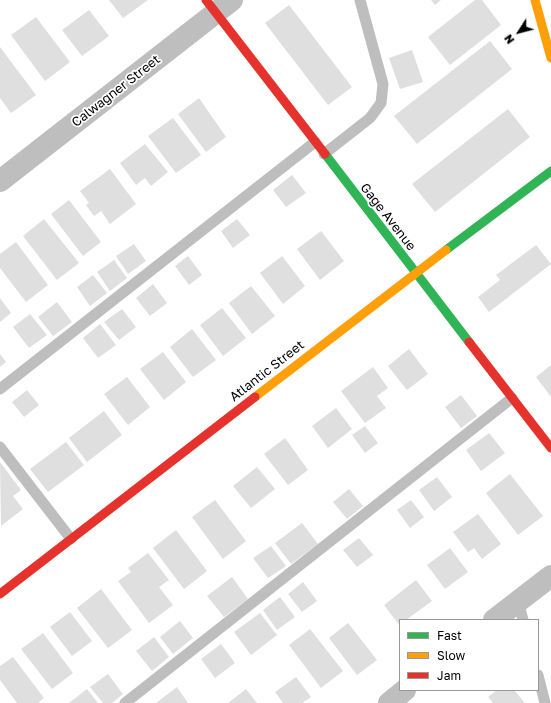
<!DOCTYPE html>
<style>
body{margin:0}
#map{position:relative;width:551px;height:703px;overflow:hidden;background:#fff;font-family:"Golos Text",sans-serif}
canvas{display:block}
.legend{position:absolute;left:399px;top:619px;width:140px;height:72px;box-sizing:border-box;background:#fff;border:1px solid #999;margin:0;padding:5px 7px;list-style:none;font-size:12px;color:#000}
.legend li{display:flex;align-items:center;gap:8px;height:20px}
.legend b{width:20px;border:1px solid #999}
.north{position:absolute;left:499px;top:12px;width:40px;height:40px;-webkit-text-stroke:3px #fff;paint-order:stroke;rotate:234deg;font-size:11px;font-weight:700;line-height:16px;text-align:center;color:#000}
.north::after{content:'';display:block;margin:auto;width:14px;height:18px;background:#000;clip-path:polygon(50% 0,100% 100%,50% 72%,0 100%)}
</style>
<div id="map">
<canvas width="551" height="703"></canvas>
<ul class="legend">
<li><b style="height:5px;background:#30b455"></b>Fast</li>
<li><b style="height:5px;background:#ff9f0a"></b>Slow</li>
<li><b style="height:5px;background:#e5322d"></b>Jam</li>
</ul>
<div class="north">N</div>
</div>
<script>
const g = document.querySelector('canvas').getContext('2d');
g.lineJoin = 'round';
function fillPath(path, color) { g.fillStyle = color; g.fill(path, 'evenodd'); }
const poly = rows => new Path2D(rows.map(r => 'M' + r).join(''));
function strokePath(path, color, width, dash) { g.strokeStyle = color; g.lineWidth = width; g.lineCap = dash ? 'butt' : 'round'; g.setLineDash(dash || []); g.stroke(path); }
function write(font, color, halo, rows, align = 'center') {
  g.font = font + ' "Golos Text",sans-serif'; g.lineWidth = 3.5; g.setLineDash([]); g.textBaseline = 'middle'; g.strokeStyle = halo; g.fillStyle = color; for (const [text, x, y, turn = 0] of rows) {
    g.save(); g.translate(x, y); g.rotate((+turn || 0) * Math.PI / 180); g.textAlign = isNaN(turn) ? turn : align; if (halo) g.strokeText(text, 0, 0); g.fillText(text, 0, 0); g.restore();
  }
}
const building = poly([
 [109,0,148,0,123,18],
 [431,0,441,0,435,5],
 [475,0,482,0,501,25,450,65,428,37],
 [289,5,352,87,328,105,265,23],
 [89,10,109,36,82,56,62,30],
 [36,17,70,62,45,81,11,35],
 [490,41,512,69,417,144,394,116],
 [0,47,36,95,11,113,0,98],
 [412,50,423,82,400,89,389,58],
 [199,98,226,137,206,152,178,114],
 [508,109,530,137,435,212,412,184],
 [173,118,201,155,176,173,148,136],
 [145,144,168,172,151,186,145,178,136,185,120,163],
 [110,169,136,204,110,224,101,211,94,216,86,205,89,203,80,191],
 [292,175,306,193,286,207,273,190],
 [69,200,101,242,83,256,51,214],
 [44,219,79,263,57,280,23,236],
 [237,219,250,235,233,248,221,231],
 [321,231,344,261,320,280,297,249],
 [16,242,48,285,26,302,0,268,0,254],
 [134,244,146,261,128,274,116,256],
 [536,245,551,264,489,312,478,297,500,280,496,275],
 [188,256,202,275,189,285,175,266],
 [282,256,305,286,283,304,260,273],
 [114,260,127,278,110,291,97,272],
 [93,275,107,293,90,306,77,287],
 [153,284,167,303,150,316,136,298],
 [251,286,275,316,252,334,229,303],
 [0,298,11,313,0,322],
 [57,302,72,322,53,336,38,317],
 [222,308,246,338,223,356,200,325],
 [122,309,136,327,119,340,104,322],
 [30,314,47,335,29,348,13,327],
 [100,324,116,345,98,358,83,338],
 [192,329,216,360,193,377,170,347],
 [409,349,428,374,407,390,388,366],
 [163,352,186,382,164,400,140,369],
 [0,354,6,362,0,367],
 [551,365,551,397,536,377],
 [373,367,388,388,377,396,386,408,365,423,341,391],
 [127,377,150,407,128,425,104,394],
 [27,390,39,405,24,417,12,402],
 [461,395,477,416,461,428,445,407],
 [336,408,352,429,328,448,312,426],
 [104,411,122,435,87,462,69,438],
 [365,426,378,443,365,453,352,435],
 [489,433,505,453,481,471,466,450],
 [285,438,308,470,288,485,264,454],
 [66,442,84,465,48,492,30,469],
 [0,462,21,490,13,496,23,509,1,526],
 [257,467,275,489,251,508,233,486],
 [510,474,543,516,518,535,486,493],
 [437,477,452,497,434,511,419,490],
 [349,489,363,506,347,519,333,502],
 [215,500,246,541,223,559,192,517],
 [411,500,424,517,410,528,397,510],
 [478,514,501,544,482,559,474,548,468,552,453,532],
 [302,523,318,544,291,564,275,543],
 [176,530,207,571,184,589,153,548],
 [359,538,373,555,357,567,343,550],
 [271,546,286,566,268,578,253,558],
 [450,548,468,572,445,589,427,565],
 [148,553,169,580,159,587,173,605,149,623,118,581,131,572,128,568],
 [232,577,248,599,224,617,207,596],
 [416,580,432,601,406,620,400,620,400,626,384,605],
 [303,582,317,601,302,612,288,594],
 [101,589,132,630,108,648,77,608],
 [280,597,295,617,277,630,263,610],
 [70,612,92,641,72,656,50,627],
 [260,613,277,635,251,655,234,632],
 [180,621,193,638,173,654,160,637],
 [348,623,377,660,357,675,329,638],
 [310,629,343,671,321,688,289,645],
 [43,633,73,673,52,689,21,649],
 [154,637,169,657,152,671,136,651],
 [221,644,235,663,215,678,201,659],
 [13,657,44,698,38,703,17,703,0,680,0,666],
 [108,674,123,694,112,703,103,703,90,687],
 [296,677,311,697,302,703,283,703,275,692],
 [177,687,188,703,156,703],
 [87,689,98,703,69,703],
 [246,689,257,703,228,703],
 [497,690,514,690,525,703,493,703,488,697]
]);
const lane = poly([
 [324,154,370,118,381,103,383,84,360,0],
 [0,389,315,142],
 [0,447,71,539],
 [518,601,523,620],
 [538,675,545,703],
 [125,703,512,398]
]);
const street = poly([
 [0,181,232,0],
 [494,620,551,576],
 [389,703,405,690]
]);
const fast = poly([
 [325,154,469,342],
 [446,250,551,171]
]);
const slow = poly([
 [535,0,551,58],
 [255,397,446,250]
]);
const jam = poly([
 [206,0,325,154],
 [469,342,551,448],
 [0,594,255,397]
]);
const streetNames = [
 ["Calwagner Street",116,91,-38],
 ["Gage Avenue",388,217,52],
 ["Atlantic Street",267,371,-38]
];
fillPath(building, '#dfdfdf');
strokePath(lane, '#bebebe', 11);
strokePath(street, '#bebebe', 22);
strokePath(fast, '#30b455', 9);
strokePath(slow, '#ff9f0a', 9);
strokePath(jam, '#e5322d', 9);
write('13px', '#000', '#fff', streetNames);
</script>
